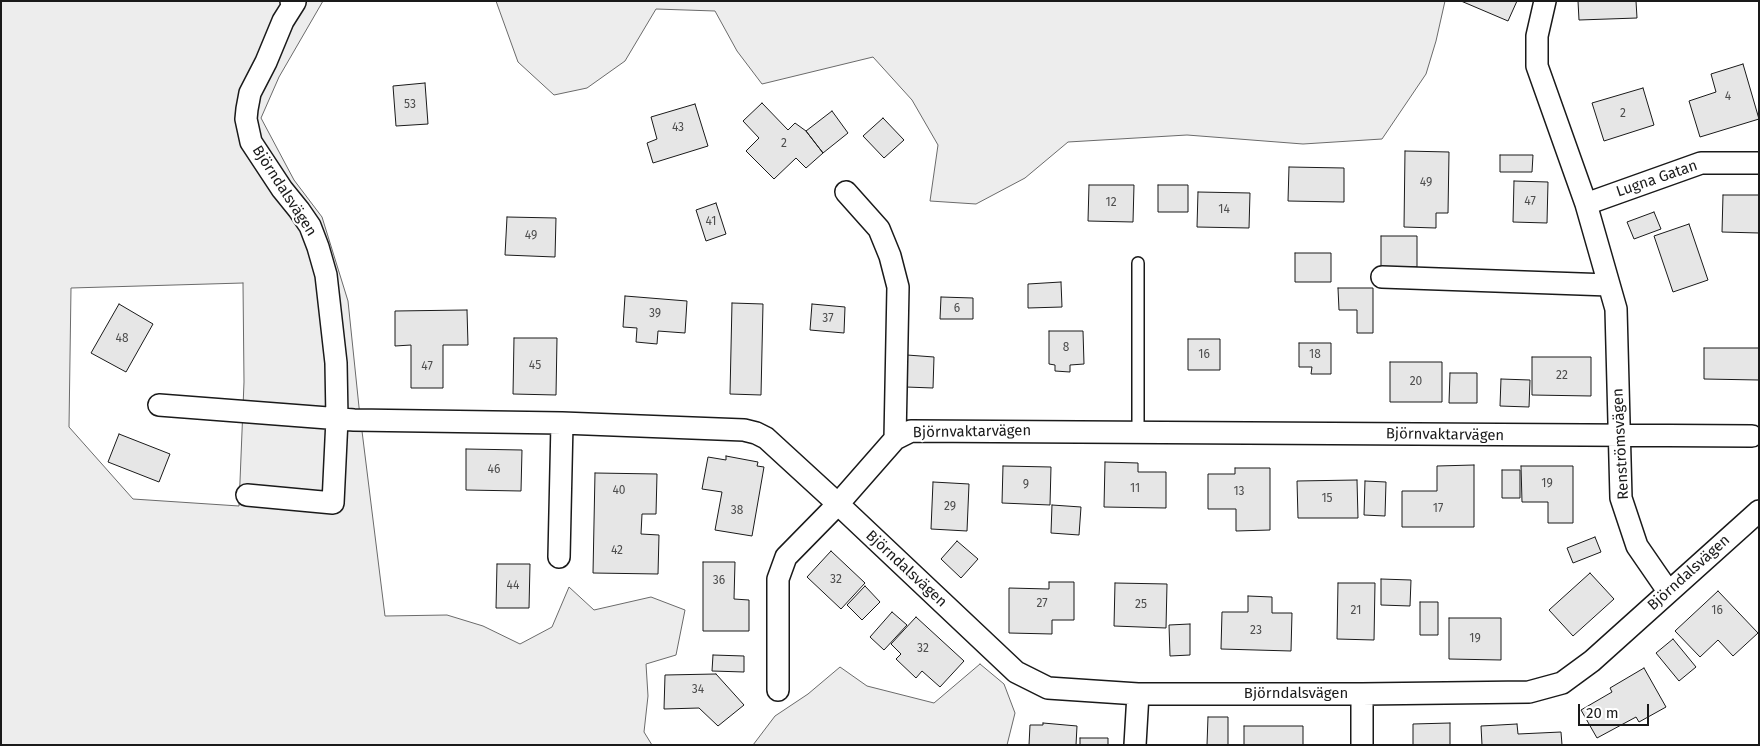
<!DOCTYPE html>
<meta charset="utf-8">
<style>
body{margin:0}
#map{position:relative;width:1760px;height:746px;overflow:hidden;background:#fff;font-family:"Fira Sans",sans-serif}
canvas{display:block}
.frame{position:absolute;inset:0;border:2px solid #1a1a1a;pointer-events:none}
.scale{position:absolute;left:1578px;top:704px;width:71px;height:22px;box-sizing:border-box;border:2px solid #1a1a1a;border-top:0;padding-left:6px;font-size:15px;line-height:18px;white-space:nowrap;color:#1a1a1a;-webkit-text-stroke:4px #fff;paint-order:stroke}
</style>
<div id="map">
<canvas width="1760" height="746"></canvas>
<div class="frame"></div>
<div class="scale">20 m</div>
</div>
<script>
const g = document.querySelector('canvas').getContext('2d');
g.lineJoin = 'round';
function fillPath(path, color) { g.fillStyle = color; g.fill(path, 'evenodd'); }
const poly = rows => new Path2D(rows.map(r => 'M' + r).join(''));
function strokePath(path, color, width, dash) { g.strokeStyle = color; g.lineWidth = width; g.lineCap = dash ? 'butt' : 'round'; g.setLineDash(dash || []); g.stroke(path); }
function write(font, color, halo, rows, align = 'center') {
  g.font = font + ' "Fira Sans",sans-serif'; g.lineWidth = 4; g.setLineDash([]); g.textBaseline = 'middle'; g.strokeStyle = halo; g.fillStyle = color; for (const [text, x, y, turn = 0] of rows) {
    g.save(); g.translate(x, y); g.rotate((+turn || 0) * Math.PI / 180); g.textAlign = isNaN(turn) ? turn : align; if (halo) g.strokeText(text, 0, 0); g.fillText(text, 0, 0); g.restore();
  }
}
const green = poly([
 [1,1,323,1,279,77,261,118,294,180,322,217,348,301,359,407,385,616,447,615,483,626,520,644,552,627,569,587,594,610,651,597,685,610,676,655,646,664,648,696,644,732,652,745,1,745,1,1],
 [243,283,244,382,239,506,133,499,69,427,71,288,243,283],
 [496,1,1445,1,1436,41,1426,74,1382,139,1303,144,1187,135,1068,142,1025,178,976,204,930,201,938,145,912,100,873,57,762,84,737,51,715,11,656,9,625,61,587,88,554,95,518,62,496,1],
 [980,664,1004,684,1015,713,1007,745,753,745,775,716,808,694,840,667,867,686,934,703,980,664]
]);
const building = poly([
 [1461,1,1517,1,1508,21,1461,1],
 [1578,1,1636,1,1637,18,1579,20,1578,1],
 [1743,64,1759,119,1700,137,1689,101,1716,92,1711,74,1743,64],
 [425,83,428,124,396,126,393,86,425,83],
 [1643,88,1654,125,1604,141,1592,103,1643,88],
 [762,103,788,130,795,123,806,131,823,153,806,168,796,158,774,179,746,151,759,138,743,121,762,103],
 [695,104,708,146,653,163,647,143,657,139,651,117,695,104],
 [832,111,848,133,823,153,806,131,832,111],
 [883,118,904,140,884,158,863,136,883,118],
 [1405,151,1449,152,1448,213,1436,213,1436,228,1404,227,1405,151],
 [1500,155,1533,155,1532,172,1500,172,1500,155],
 [1289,167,1344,168,1344,202,1288,201,1289,167],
 [1514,181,1548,182,1547,223,1513,222,1514,181],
 [1089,185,1134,185,1133,222,1088,221,1089,185],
 [1158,185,1188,185,1188,212,1158,212,1158,185],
 [1198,192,1250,193,1249,228,1197,227,1198,192],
 [1723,195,1759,195,1759,233,1722,232,1723,195],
 [716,203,726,234,706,241,696,210,716,203],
 [1654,212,1661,229,1634,239,1627,222,1654,212],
 [507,217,556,218,555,257,505,255,507,217],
 [1689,224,1708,280,1673,292,1654,236,1689,224],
 [1381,236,1417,236,1417,267,1381,267,1381,236],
 [1295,253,1331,253,1331,282,1295,282,1295,253],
 [1061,282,1062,307,1028,308,1028,284,1061,282],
 [1338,288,1373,288,1373,333,1357,333,1357,310,1339,310,1338,288],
 [625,296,687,301,685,333,658,331,657,344,636,342,637,328,623,327,625,296],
 [941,297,973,298,973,319,940,319,941,297],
 [732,303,763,304,761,395,730,394,732,303],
 [119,304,153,324,126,372,91,353,119,304],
 [812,304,845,307,844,333,810,330,812,304],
 [467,310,468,345,443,345,443,388,411,388,411,345,395,346,395,311,467,310],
 [1049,331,1083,331,1084,364,1070,365,1070,372,1055,371,1055,365,1049,364,1049,331],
 [514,338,557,338,556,395,513,394,514,338],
 [1188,339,1220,339,1220,370,1188,370,1188,339],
 [1299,343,1331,343,1331,374,1311,374,1312,367,1299,367,1299,343],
 [1704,348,1759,348,1759,380,1704,379,1704,348],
 [907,355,934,357,933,388,906,387,907,355],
 [1532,357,1591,357,1591,396,1532,395,1532,357],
 [1390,362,1442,362,1442,402,1390,402,1390,362],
 [1450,373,1477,373,1477,403,1449,403,1450,373],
 [1501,379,1530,380,1529,407,1500,406,1501,379],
 [119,434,170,454,159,482,108,462,119,434],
 [466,449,522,450,521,491,466,490,466,449],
 [726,456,758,462,757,466,764,467,752,536,715,530,722,492,702,489,708,457,726,460,726,456],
 [1105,462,1138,463,1138,472,1166,472,1166,508,1104,507,1105,462],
 [1474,465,1474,527,1402,527,1402,491,1437,491,1437,466,1474,465],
 [1003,466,1051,467,1050,505,1002,503,1003,466],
 [1521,466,1573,466,1573,523,1548,523,1548,502,1522,502,1521,466],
 [1235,468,1270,468,1270,530,1236,531,1236,509,1208,509,1208,474,1235,474,1235,468],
 [1502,470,1520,470,1520,498,1502,498,1502,470],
 [595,473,657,474,656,514,642,514,641,534,659,535,658,574,593,573,595,473],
 [1357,480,1358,518,1298,518,1297,481,1357,480],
 [1365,481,1386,482,1385,516,1364,515,1365,481],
 [933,482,969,484,967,531,931,529,933,482],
 [1052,505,1081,507,1079,535,1051,533,1052,505],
 [1595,537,1601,552,1573,563,1567,548,1595,537],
 [957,541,978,559,961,578,941,559,957,541],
 [831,551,865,583,841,609,807,577,831,551],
 [703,562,735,562,734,599,749,600,749,631,703,631,703,562],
 [497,564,530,564,529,608,496,608,497,564],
 [1590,573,1614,599,1573,636,1549,610,1590,573],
 [1381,579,1411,580,1410,606,1381,605,1381,579],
 [1049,582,1074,582,1074,620,1052,620,1052,634,1009,633,1009,588,1049,589,1049,582],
 [1115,583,1167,584,1166,628,1114,626,1115,583],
 [1338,583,1375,583,1374,640,1337,639,1338,583],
 [865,586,880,602,862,620,847,605,865,586],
 [1718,591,1758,633,1733,656,1718,640,1700,657,1675,631,1718,591],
 [1248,596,1272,597,1272,613,1292,613,1291,651,1221,649,1222,612,1248,612,1248,596],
 [1420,602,1438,602,1438,635,1420,635,1420,602],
 [892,612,907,625,884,650,870,637,892,612],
 [916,617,964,661,940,687,922,671,916,678,896,659,901,654,891,644,916,617],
 [1449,618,1501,618,1501,660,1449,659,1449,618],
 [1190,624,1190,655,1170,656,1169,625,1190,624],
 [1673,639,1696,667,1679,681,1656,653,1673,639],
 [713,655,744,656,744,672,712,671,713,655],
 [1644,668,1666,707,1639,722,1636,717,1597,738,1581,710,1612,692,1610,688,1644,668],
 [716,674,744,705,718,726,699,708,664,709,665,675,716,674],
 [1208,717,1228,717,1228,745,1207,745,1208,717],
 [1043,723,1077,726,1076,745,1029,745,1030,725,1043,725,1043,723],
 [1450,723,1450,745,1413,745,1413,724,1450,723],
 [1517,724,1518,734,1561,732,1562,745,1482,745,1481,726,1517,724],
 [1244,726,1303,726,1303,745,1244,745,1244,726],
 [1080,738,1108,738,1108,745,1080,745,1080,738]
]);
const service = poly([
 [1138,432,1138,263]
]);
const minor = poly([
 [1545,1,1537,36,1537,66,1586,204,1616,309,1621,498,1637,546,1668,591],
 [846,192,879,229,890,256,898,287,895,439],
 [1586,204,1701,163,1759,163],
 [1382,277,1609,285],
 [159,405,354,420,562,423,744,430,756,433,766,438,838,504,1016,672,1048,688,1138,694,1362,694,1529,692,1562,683,1592,661,1759,511],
 [247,495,333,503,337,419,336,363,326,275,318,247,310,226,299,210,282,189,251,142,246,119,247,109,250,93,266,62,283,21,295,2,291,1],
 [559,557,562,423],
 [778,690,778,579,786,557,838,504,895,439,911,431,1752,436],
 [1135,745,1138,694],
 [1362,745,1362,694]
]);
const numberNames = [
 ["4",1728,97],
 ["53",410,105],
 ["2",1623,114],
 ["43",678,128],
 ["2",784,144],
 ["49",1426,183],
 ["47",1530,202],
 ["12",1111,203],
 ["14",1224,210],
 ["41",711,222],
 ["49",531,236],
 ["6",957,309],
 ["39",655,314],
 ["37",828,319],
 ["48",122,339],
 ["8",1066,348],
 ["16",1204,355],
 ["18",1315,355],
 ["45",535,366],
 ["47",427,367],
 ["22",1562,376],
 ["20",1416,382],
 ["46",494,470],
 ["19",1547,484],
 ["9",1026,485],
 ["11",1135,489],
 ["40",619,491],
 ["13",1239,492],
 ["15",1327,499],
 ["29",950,507],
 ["17",1438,509],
 ["38",737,511],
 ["42",617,551],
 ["32",836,580],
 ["36",719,581],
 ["44",513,586],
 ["27",1042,604],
 ["25",1141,605],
 ["21",1356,611],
 ["16",1717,611],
 ["23",1256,631],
 ["19",1475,639],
 ["32",923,649],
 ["34",698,690]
];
const streetNames = [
 ["Lugna Gatan",1657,179,-19],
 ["Björndalsvägen",284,191,57],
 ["Björnvaktarvägen",972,432,-1],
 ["Björnvaktarvägen",1445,435,1],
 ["Renströmsvägen",1621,444,-93],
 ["Björndalsvägen",906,569,43],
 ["Björndalsvägen",1689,573,-42],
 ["Björndalsvägen",1296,694]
];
fillPath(green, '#ededed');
strokePath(green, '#6a6a6a', 1);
fillPath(building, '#e6e6e6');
strokePath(building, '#1a1a1a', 1);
strokePath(service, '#1a1a1a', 14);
strokePath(minor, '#1a1a1a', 24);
strokePath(service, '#fff', 11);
strokePath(minor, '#fff', 21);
write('12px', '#4d4d4d', null, numberNames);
write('15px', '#1a1a1a', '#fff', streetNames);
</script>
